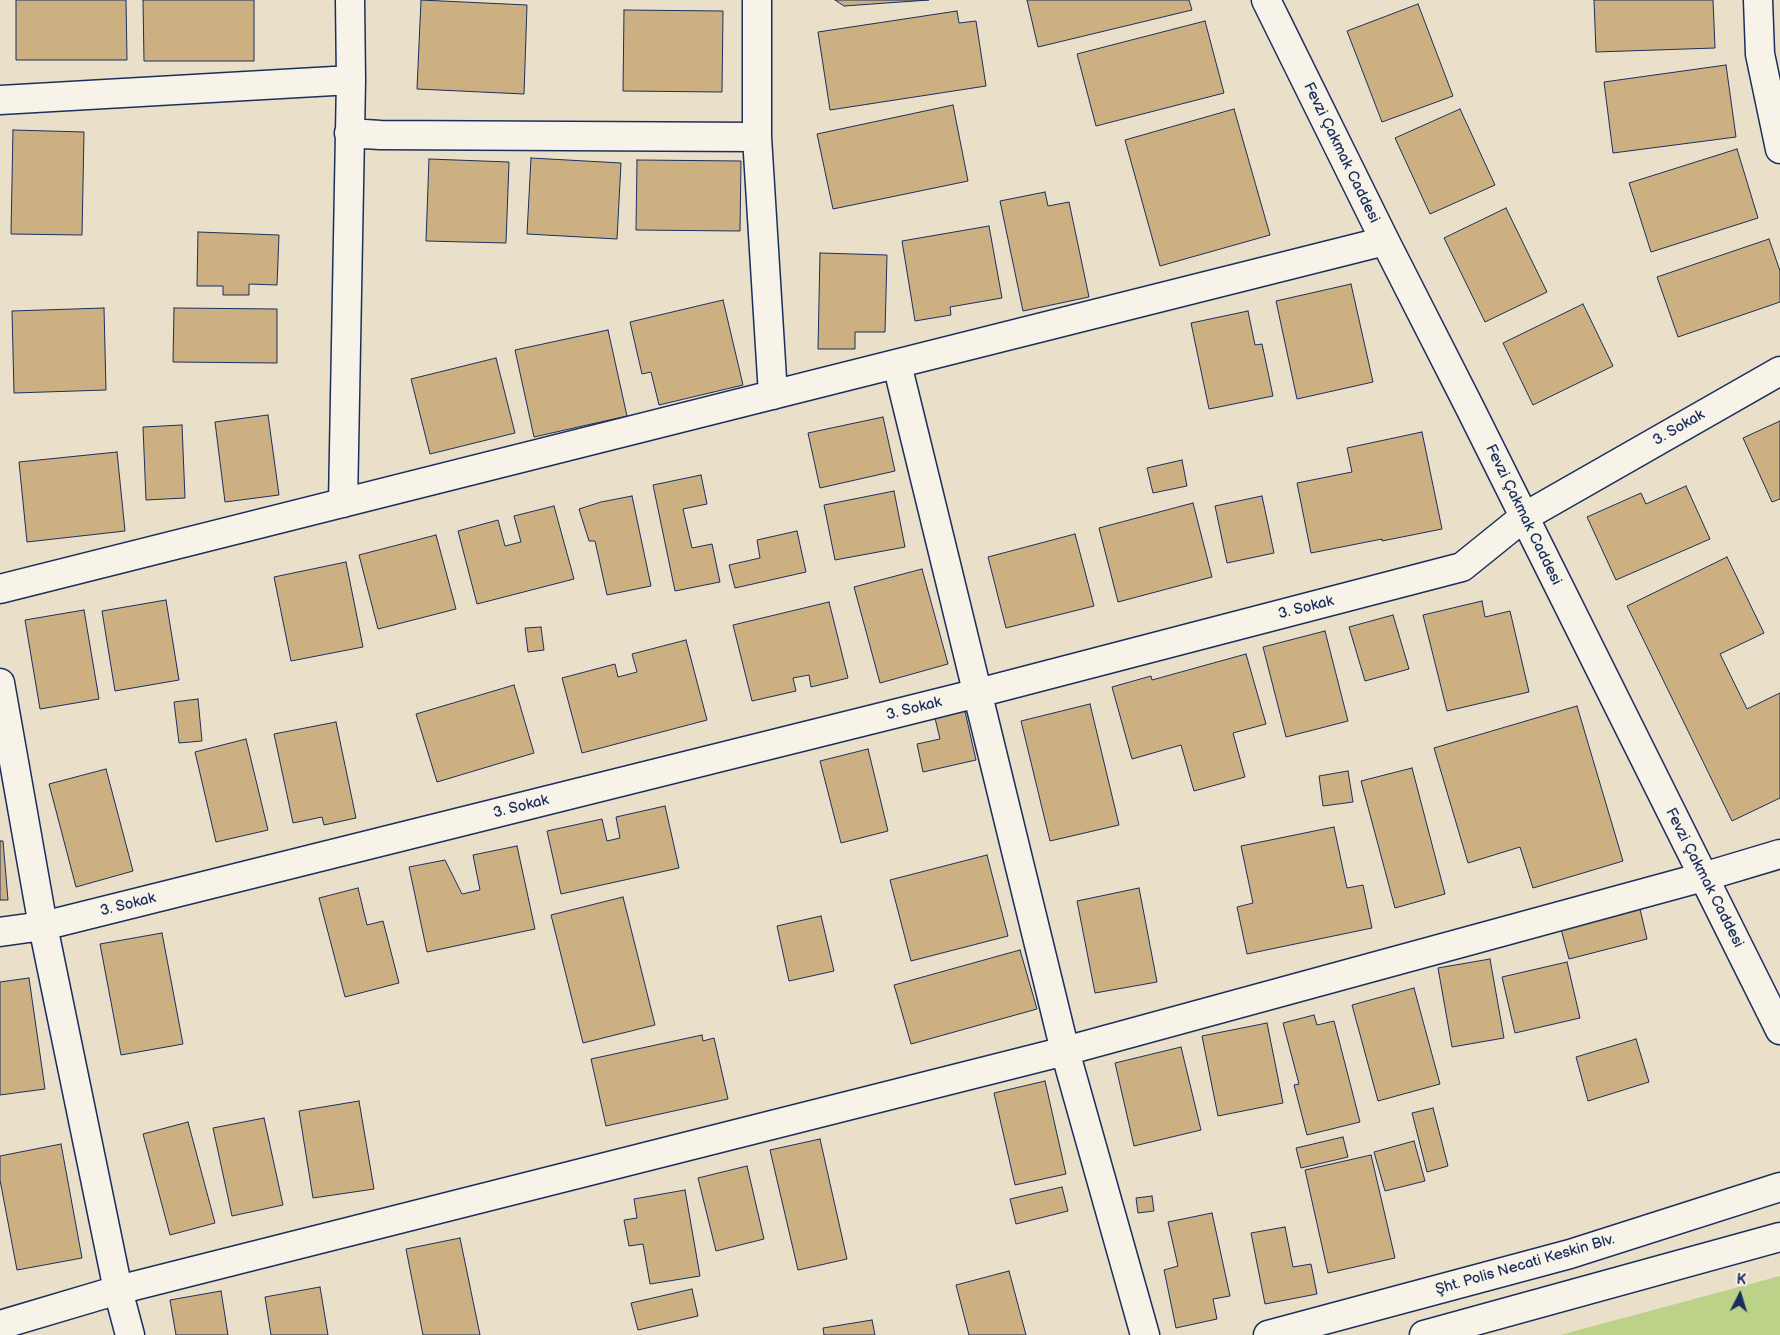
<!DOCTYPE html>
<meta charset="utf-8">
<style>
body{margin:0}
#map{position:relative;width:1780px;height:1335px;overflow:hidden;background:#eadfc9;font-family:"Balsamiq Sans",sans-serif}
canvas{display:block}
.north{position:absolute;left:1715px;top:1270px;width:50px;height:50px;-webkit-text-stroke:4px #f7f3e8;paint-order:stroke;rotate:5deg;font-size:14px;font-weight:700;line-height:20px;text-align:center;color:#1b2f5e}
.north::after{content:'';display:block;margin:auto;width:18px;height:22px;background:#1b2f5e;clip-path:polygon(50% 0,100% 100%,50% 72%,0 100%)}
</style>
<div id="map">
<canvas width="1780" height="1335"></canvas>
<div class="north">K</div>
</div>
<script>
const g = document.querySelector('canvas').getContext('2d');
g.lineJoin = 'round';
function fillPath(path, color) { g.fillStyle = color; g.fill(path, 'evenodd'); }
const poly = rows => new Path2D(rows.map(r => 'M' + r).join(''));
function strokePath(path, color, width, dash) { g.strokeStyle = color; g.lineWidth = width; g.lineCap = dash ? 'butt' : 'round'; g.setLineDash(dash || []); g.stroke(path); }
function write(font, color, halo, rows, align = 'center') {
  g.font = font + ' "Balsamiq Sans",sans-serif'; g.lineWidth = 4; g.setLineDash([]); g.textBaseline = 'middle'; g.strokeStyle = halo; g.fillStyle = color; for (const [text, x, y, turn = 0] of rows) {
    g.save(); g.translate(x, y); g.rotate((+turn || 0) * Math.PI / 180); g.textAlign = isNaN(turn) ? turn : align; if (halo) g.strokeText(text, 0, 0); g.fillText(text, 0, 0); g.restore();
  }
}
const green = poly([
 [1780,1276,1780,1335,1560,1335]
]);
const building = poly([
 [16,0,126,0,127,60,16,60,16,0],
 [143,0,254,0,254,61,144,61,143,0],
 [421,0,527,5,524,94,417,89,421,0],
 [835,0,929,0,844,6,835,0],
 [1027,0,1189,0,1192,10,1038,47,1027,0],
 [1594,0,1713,0,1715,48,1596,52,1594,0],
 [1418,4,1453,96,1382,122,1347,31,1418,4],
 [624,10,723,11,722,92,623,91,624,10],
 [957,11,959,23,976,21,986,86,830,110,818,32,957,11],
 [1205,21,1224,93,1096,126,1077,54,1205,21],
 [1726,65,1736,137,1613,153,1604,82,1726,65],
 [953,105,968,181,833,209,817,134,953,105],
 [1234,109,1270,235,1160,266,1125,140,1234,109],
 [1460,109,1495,185,1430,214,1395,138,1460,109],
 [13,130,84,132,82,235,11,234,13,130],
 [1737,149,1758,218,1651,252,1629,183,1737,149],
 [531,158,621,163,617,239,527,234,531,158],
 [429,159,509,162,506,243,426,241,429,159],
 [637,160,741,161,740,231,636,230,637,160],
 [1045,192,1048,206,1069,202,1089,297,1023,311,1000,201,1045,192],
 [1506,208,1547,292,1485,322,1444,238,1506,208],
 [989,226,1002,298,950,307,951,315,915,321,902,241,989,226],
 [198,232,279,235,277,285,249,284,249,295,223,295,223,286,197,286,198,232],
 [1769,239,1780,271,1780,302,1678,337,1657,277,1769,239],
 [820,253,887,255,885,332,855,332,855,349,818,349,820,253],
 [1351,284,1373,382,1297,399,1276,301,1351,284],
 [723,300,743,385,659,405,651,372,642,374,630,322,723,300],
 [1583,304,1613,366,1533,405,1503,343,1583,304],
 [104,308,106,390,14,393,12,311,104,308],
 [174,308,277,309,277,363,173,362,174,308],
 [1248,311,1255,345,1262,344,1273,396,1209,409,1191,323,1248,311],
 [608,330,627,416,534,437,515,350,608,330],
 [496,358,515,433,430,454,411,379,496,358],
 [268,415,279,495,225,502,215,422,268,415],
 [883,417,895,471,820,488,808,433,883,417],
 [1780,421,1780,499,1772,502,1743,438,1780,421],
 [182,425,185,498,146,500,143,427,182,425],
 [1422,432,1442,529,1382,541,1382,539,1311,553,1297,483,1352,472,1347,448,1422,432],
 [117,452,125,531,27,542,19,462,117,452],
 [1182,460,1187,486,1153,493,1147,468,1182,460],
 [701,475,707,504,683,509,692,548,712,544,720,582,675,591,653,485,701,475],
 [1686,486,1710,539,1616,580,1587,517,1641,493,1646,504,1686,486],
 [894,491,905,547,835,560,824,505,894,491],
 [632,496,651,586,607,595,595,541,589,541,579,509,601,502,632,496],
 [1262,496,1274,553,1227,563,1215,506,1262,496],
 [1193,503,1212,577,1118,602,1099,528,1193,503],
 [554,506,574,579,477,604,458,531,498,520,505,546,521,542,514,516,554,506],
 [797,531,806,572,735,588,729,565,760,558,757,540,797,531],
 [1075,534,1094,606,1006,628,988,557,1075,534],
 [436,535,456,609,378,629,359,555,436,535],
 [1727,557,1764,633,1720,654,1747,709,1780,693,1780,798,1732,821,1627,606,1727,557],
 [346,562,363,647,291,661,274,577,346,562],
 [922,569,948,664,880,683,854,587,922,569],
 [166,600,179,680,115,691,102,611,166,600],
 [1482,601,1485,617,1510,611,1529,692,1447,711,1423,615,1482,601],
 [829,602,848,678,811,687,809,675,793,678,796,691,752,701,733,625,829,602],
 [84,610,99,699,40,709,25,620,84,610],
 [1393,615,1409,669,1365,681,1349,627,1393,615],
 [541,627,544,650,528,652,525,628,541,627],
 [1325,631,1348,721,1286,737,1263,647,1325,631],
 [686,640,707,720,582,753,562,678,615,664,618,677,637,672,632,654,686,640],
 [1246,654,1266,724,1233,733,1245,777,1194,791,1181,745,1132,759,1112,687,1151,676,1152,680,1246,654],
 [514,685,534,753,437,782,416,714,514,685],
 [198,699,202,741,179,743,174,702,198,699],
 [1090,704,1119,825,1050,841,1021,721,1090,704],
 [1577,706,1623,861,1533,888,1520,847,1468,863,1434,748,1577,706],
 [964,707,976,760,923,772,917,744,940,739,934,714,964,707],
 [336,722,356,818,324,825,322,817,293,823,274,734,336,722],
 [246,739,268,830,216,842,195,752,246,739],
 [868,749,888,831,841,843,820,761,868,749],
 [1412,768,1445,894,1395,908,1361,781,1412,768],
 [106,769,133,871,76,887,49,784,106,769],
 [1348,771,1353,802,1323,806,1319,776,1348,771],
 [665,806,679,868,561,894,547,831,602,819,607,841,620,838,616,817,665,806],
 [1334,827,1347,888,1363,885,1372,928,1247,954,1237,907,1253,903,1241,846,1334,827],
 [0,841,3,841,8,900,0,900,0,841],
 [517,846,535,929,427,952,409,867,445,860,462,894,480,890,473,855,517,846],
 [987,855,1008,936,911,961,890,880,987,855],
 [358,888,367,925,383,921,399,983,345,997,319,898,358,888],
 [1139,888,1157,982,1095,993,1077,901,1139,888],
 [623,897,655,1025,583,1043,551,915,623,897],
 [1640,909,1647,939,1569,959,1561,929,1640,909],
 [821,916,834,971,789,981,777,926,821,916],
 [162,933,183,1044,121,1055,100,944,162,933],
 [1020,950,1037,1009,911,1044,894,985,1020,950],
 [1490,959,1504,1038,1452,1047,1438,968,1490,959],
 [1567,962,1580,1018,1515,1033,1502,977,1567,962],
 [29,978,45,1089,0,1095,0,982,29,978],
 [1414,988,1440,1084,1378,1101,1352,1005,1414,988],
 [1314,1015,1317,1025,1334,1021,1360,1122,1307,1135,1294,1085,1299,1084,1283,1023,1314,1015],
 [1267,1023,1283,1103,1218,1116,1202,1036,1267,1023],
 [702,1035,703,1041,714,1038,728,1099,606,1126,591,1059,702,1035],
 [1636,1039,1649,1082,1588,1101,1576,1057,1636,1039],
 [1181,1047,1201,1130,1134,1146,1115,1063,1181,1047],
 [1045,1081,1066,1174,1015,1185,994,1093,1045,1081],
 [359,1101,374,1189,313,1198,299,1111,359,1101],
 [1433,1108,1448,1166,1427,1172,1412,1113,1433,1108],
 [264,1118,283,1205,232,1216,213,1128,264,1118],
 [188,1122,215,1223,170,1235,143,1134,188,1122],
 [1343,1137,1348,1157,1301,1168,1296,1148,1343,1137],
 [820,1139,847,1259,798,1270,770,1150,820,1139],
 [1414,1141,1425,1181,1385,1191,1374,1152,1414,1141],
 [61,1144,82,1258,17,1270,0,1180,0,1156,61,1144],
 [1371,1155,1395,1258,1328,1273,1305,1170,1371,1155],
 [747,1166,764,1239,716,1251,698,1178,747,1166],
 [1062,1187,1068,1211,1016,1224,1010,1199,1062,1187],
 [685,1190,700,1276,650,1284,643,1244,629,1246,624,1220,637,1218,634,1199,685,1190],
 [1152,1196,1154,1211,1138,1213,1136,1198,1152,1196],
 [1212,1213,1230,1296,1213,1299,1217,1319,1176,1328,1164,1270,1178,1266,1168,1222,1212,1213],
 [1285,1227,1293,1267,1311,1264,1317,1294,1265,1304,1251,1233,1285,1227],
 [460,1238,480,1335,423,1335,406,1249,460,1238],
 [1009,1271,1026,1335,969,1335,956,1285,1009,1271],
 [320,1287,328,1335,271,1335,265,1297,320,1287],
 [692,1289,698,1316,638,1330,631,1303,692,1289],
 [221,1291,228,1335,176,1335,170,1300,221,1291],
 [872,1320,875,1335,824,1335,823,1328,872,1320]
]);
const minor = poly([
 [757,0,757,137,773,395],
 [1266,0,1385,241,1469,406,1780,1030],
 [1758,0,1760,54,1780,149],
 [0,100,351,80],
 [349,133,380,135,757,137],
 [897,364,1065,1051,1145,1335],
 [343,503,351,80,350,0],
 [0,589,1385,241],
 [0,683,43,926,118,1290,130,1335],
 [0,932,43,926,978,693,1462,567,1524,517,1780,371],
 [0,1325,118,1290,1065,1051,1703,877,1780,854],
 [1268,1335,1570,1254,1780,1187],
 [1424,1335,1780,1237]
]);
const streetNames = [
 ["Fevzi Çakmak Caddesi",1341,153,64],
 ["3. Sokak",1679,428,-30],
 ["Fevzi Çakmak Caddesi",1523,515,64],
 ["3. Sokak",1306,608,-14],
 ["3. Sokak",914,709,-14],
 ["3. Sokak",521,807,-14],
 ["Fevzi Çakmak Caddesi",1704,878,63],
 ["3. Sokak",128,905,-14],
 ["Şht. Polis Necati Keskin Blv.",1525,1265,-16]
];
fillPath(green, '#bcd288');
fillPath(building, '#ccb082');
strokePath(building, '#1b2f5e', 1);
strokePath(minor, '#1b2f5e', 31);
strokePath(minor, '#f7f3e8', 28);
write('15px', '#1b2f5e', '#f7f3e8', streetNames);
</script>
